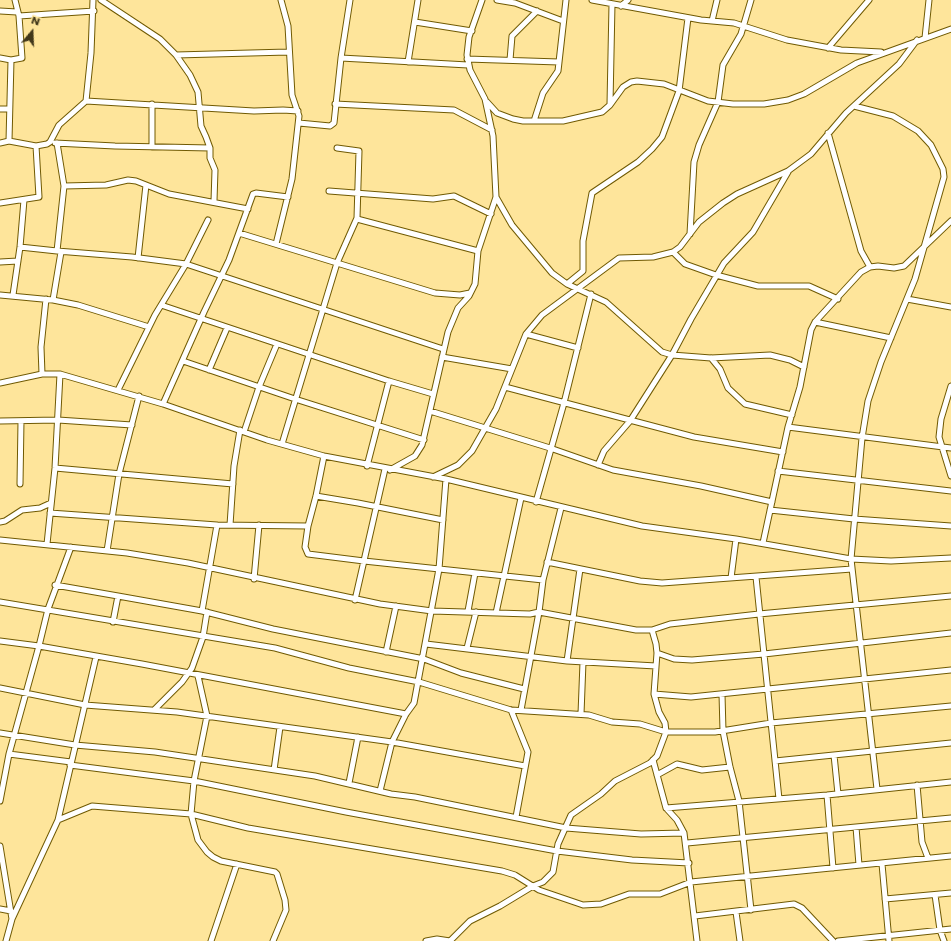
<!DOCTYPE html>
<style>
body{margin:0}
#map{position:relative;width:951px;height:941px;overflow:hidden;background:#fee59b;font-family:Poppins,sans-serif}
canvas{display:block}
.north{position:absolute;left:12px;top:12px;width:40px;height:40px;-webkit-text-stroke:3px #fee59b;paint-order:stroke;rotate:19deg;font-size:11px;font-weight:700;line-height:16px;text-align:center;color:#42381a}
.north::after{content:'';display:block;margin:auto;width:14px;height:18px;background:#42381a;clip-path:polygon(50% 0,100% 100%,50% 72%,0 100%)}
</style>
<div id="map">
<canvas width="951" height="941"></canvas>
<div class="north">N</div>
</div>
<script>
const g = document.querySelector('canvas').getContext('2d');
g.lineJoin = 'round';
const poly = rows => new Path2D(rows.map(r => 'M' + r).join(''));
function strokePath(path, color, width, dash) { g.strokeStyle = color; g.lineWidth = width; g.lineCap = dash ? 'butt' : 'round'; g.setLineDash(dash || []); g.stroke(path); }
const minor = poly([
 [101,0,160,39,176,55,190,75,198,92,201,126,206,137,210,148,210,158,215,170,214,201],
 [497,0,515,3,563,21],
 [592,0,701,20,734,23,787,40,841,50,881,52],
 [621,6,628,0],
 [0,11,17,12],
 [19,16,94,11],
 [712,21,717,0],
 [415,22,472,31],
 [925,38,929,0],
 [828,48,869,0],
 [176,55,288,52],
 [0,58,11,60,22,58,19,16,15,0],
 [341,58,468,65],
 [467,59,559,62],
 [510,60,512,36,537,11],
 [408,62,418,0],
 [86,101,254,111,283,110,298,111],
 [487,102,497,113,513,119,523,121,563,121,602,112,610,105,623,87,631,82,637,81,664,84,708,101,733,104,764,104,788,100,804,94,857,63,951,29],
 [152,104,152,147],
 [335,104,454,110,492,130],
 [610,104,612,4],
 [854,106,893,116,918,131,931,145,943,169,944,177,915,279,881,362,868,401,862,438,851,559,877,789],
 [0,109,9,109],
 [534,121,543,93,558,71,566,0],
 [299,123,330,126,334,123,341,58,350,0],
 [828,133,861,251,870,267],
 [9,141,11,60],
 [0,143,9,141,36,146,47,144,50,142,59,125,86,101,91,53,93,0],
 [55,143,115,146,210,148],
 [57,143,64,186,57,251,132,257,186,264,443,349],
 [64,186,106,185,128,180,136,181,169,194,248,209],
 [329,191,433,199,454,196,491,214],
 [496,197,512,225,552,273,567,284,606,302,662,352,672,355,711,358,770,355,790,360,804,367],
 [0,203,39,197,36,146],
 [357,219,478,251],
 [239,233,435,293,460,295,470,293],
 [690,234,694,162,699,145,718,102,723,65,741,34,751,0],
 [276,244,292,179,299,116,292,95,288,26,281,0],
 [20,247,57,251],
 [673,252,685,264,716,275,758,286,809,286,838,299],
 [138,258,146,185],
 [0,262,18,261],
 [567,284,583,271,583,241,592,193,638,162,652,149,662,137,679,91,688,18],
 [0,295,53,300,78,305,149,327],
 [13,295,20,247,24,200],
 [907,299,951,307],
 [53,300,61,252],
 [161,305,389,381,433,394],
 [815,322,891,338],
 [526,334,578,348],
 [442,357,512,369],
 [711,358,720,369,728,388,745,404,792,415],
 [183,361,295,399,424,440],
 [209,370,227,328],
 [42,374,41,347,46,299],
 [0,383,42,374,60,374,163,404,267,440,324,456,446,479,642,526,736,539,851,559,891,561,951,558],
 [951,386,941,419,939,437,951,476],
 [505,387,694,437,783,452],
 [118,390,155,315,186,264,208,220],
 [163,404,204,312,229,260,253,194,256,193,288,197],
 [430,411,550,448,613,470,701,486,772,502],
 [0,421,58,420,132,425],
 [788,427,951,448],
 [244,432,259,387,277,344],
 [282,444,337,263,357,218,359,151,337,148],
 [324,456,316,496,308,526,305,547,308,554,364,561,543,580],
 [598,465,604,451,630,421,672,355,691,319,724,263,753,232,788,172],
 [367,466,389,381],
 [55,468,233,484],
 [390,470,415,456,422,445,448,332,458,308,469,296,475,284,478,251,496,197,493,136,485,99,470,70,467,55,469,37,482,0],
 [778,471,951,491],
 [433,477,458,465,472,451,496,409,526,334,542,315,619,258,653,257,673,252,680,247,699,222,723,203,737,194,788,171,811,154,846,113,899,64,917,40],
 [20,484,21,421],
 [316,496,358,503,443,520],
 [536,502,564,403,591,294],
 [770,510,854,519,951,526],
 [50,513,217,525,308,526],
 [0,522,5,521,22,510,40,508,51,503],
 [230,525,234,466,240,430],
 [0,540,127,553,188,563,380,604,432,611,530,614,539,612,636,630,652,630,670,624,759,614,951,596],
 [763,543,788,427,800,387,811,330,815,322,861,272,870,267,878,266,894,268,904,266,951,221],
 [47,544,55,468,60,374],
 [107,551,119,474,139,396],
 [547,562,640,581,662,583,852,569],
 [756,577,779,799],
 [731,578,736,539],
 [254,579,259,525],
 [55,585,118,596,113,622],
 [118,596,202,611,273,629,424,659,461,673,524,689],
 [355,600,385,469],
 [0,602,275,648,349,668,419,682,511,710,589,715,612,722,640,724,666,732,715,732,771,723,951,706],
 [202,611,217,525],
 [468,611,475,573],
 [496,613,521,498],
 [0,641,39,646,142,664,406,714],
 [426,644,567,661,656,666],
 [467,648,476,612],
 [386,652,396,606],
 [657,653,674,659,692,660,764,654,951,633],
 [567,661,580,569],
 [0,688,85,705,177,712,392,742,525,766],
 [654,694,691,697,951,670],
 [722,694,723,731,730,767,739,801,751,910],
 [155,709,182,682,192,668,203,637,207,612],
 [511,710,528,752,516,817],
 [521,710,539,612,543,580,561,508],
 [581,714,583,662],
 [0,733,75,745,155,752,315,776,391,794,415,797,566,828,641,834,684,833],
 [9,754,71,762],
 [834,755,838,794],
 [653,760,666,808,677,820,684,833,697,941],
 [775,761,951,743],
 [70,765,194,781,346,812,557,851,632,860,689,863],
 [274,770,280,727],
 [657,775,677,764,702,770,730,767],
 [349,783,358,737],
 [917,785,922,842,928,858],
 [380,791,392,742,406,714,414,703,439,569,446,479],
 [827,795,833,868],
 [0,801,9,754,39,646,48,609,71,547],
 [666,808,827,795,951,782],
 [58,820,96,657],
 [856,827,859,865],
 [687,843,951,818],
 [0,846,12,919,6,941],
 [882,864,889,941],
 [935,895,940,930,944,941],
 [885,899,951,893],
 [0,909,11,911],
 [736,912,740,941],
 [695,916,794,904,802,908,833,941],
 [12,919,58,820,92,806,191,814,194,781,207,716,198,676],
 [211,941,237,864],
 [273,941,286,910,285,900,277,874,275,872,221,861,213,857,207,852,198,840,191,814,248,828,502,871,515,875,539,890,583,905,601,904,629,894,660,894,691,882,951,856],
 [426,941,437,939,450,941,470,921,500,906,533,886,543,882,553,872,558,844,571,815,601,794,615,781,650,763,657,756,666,732,665,723,659,712,654,694,657,653,656,644,652,630],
 [838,941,951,929]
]);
strokePath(minor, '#705a03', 7);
strokePath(minor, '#fff', 5);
</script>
